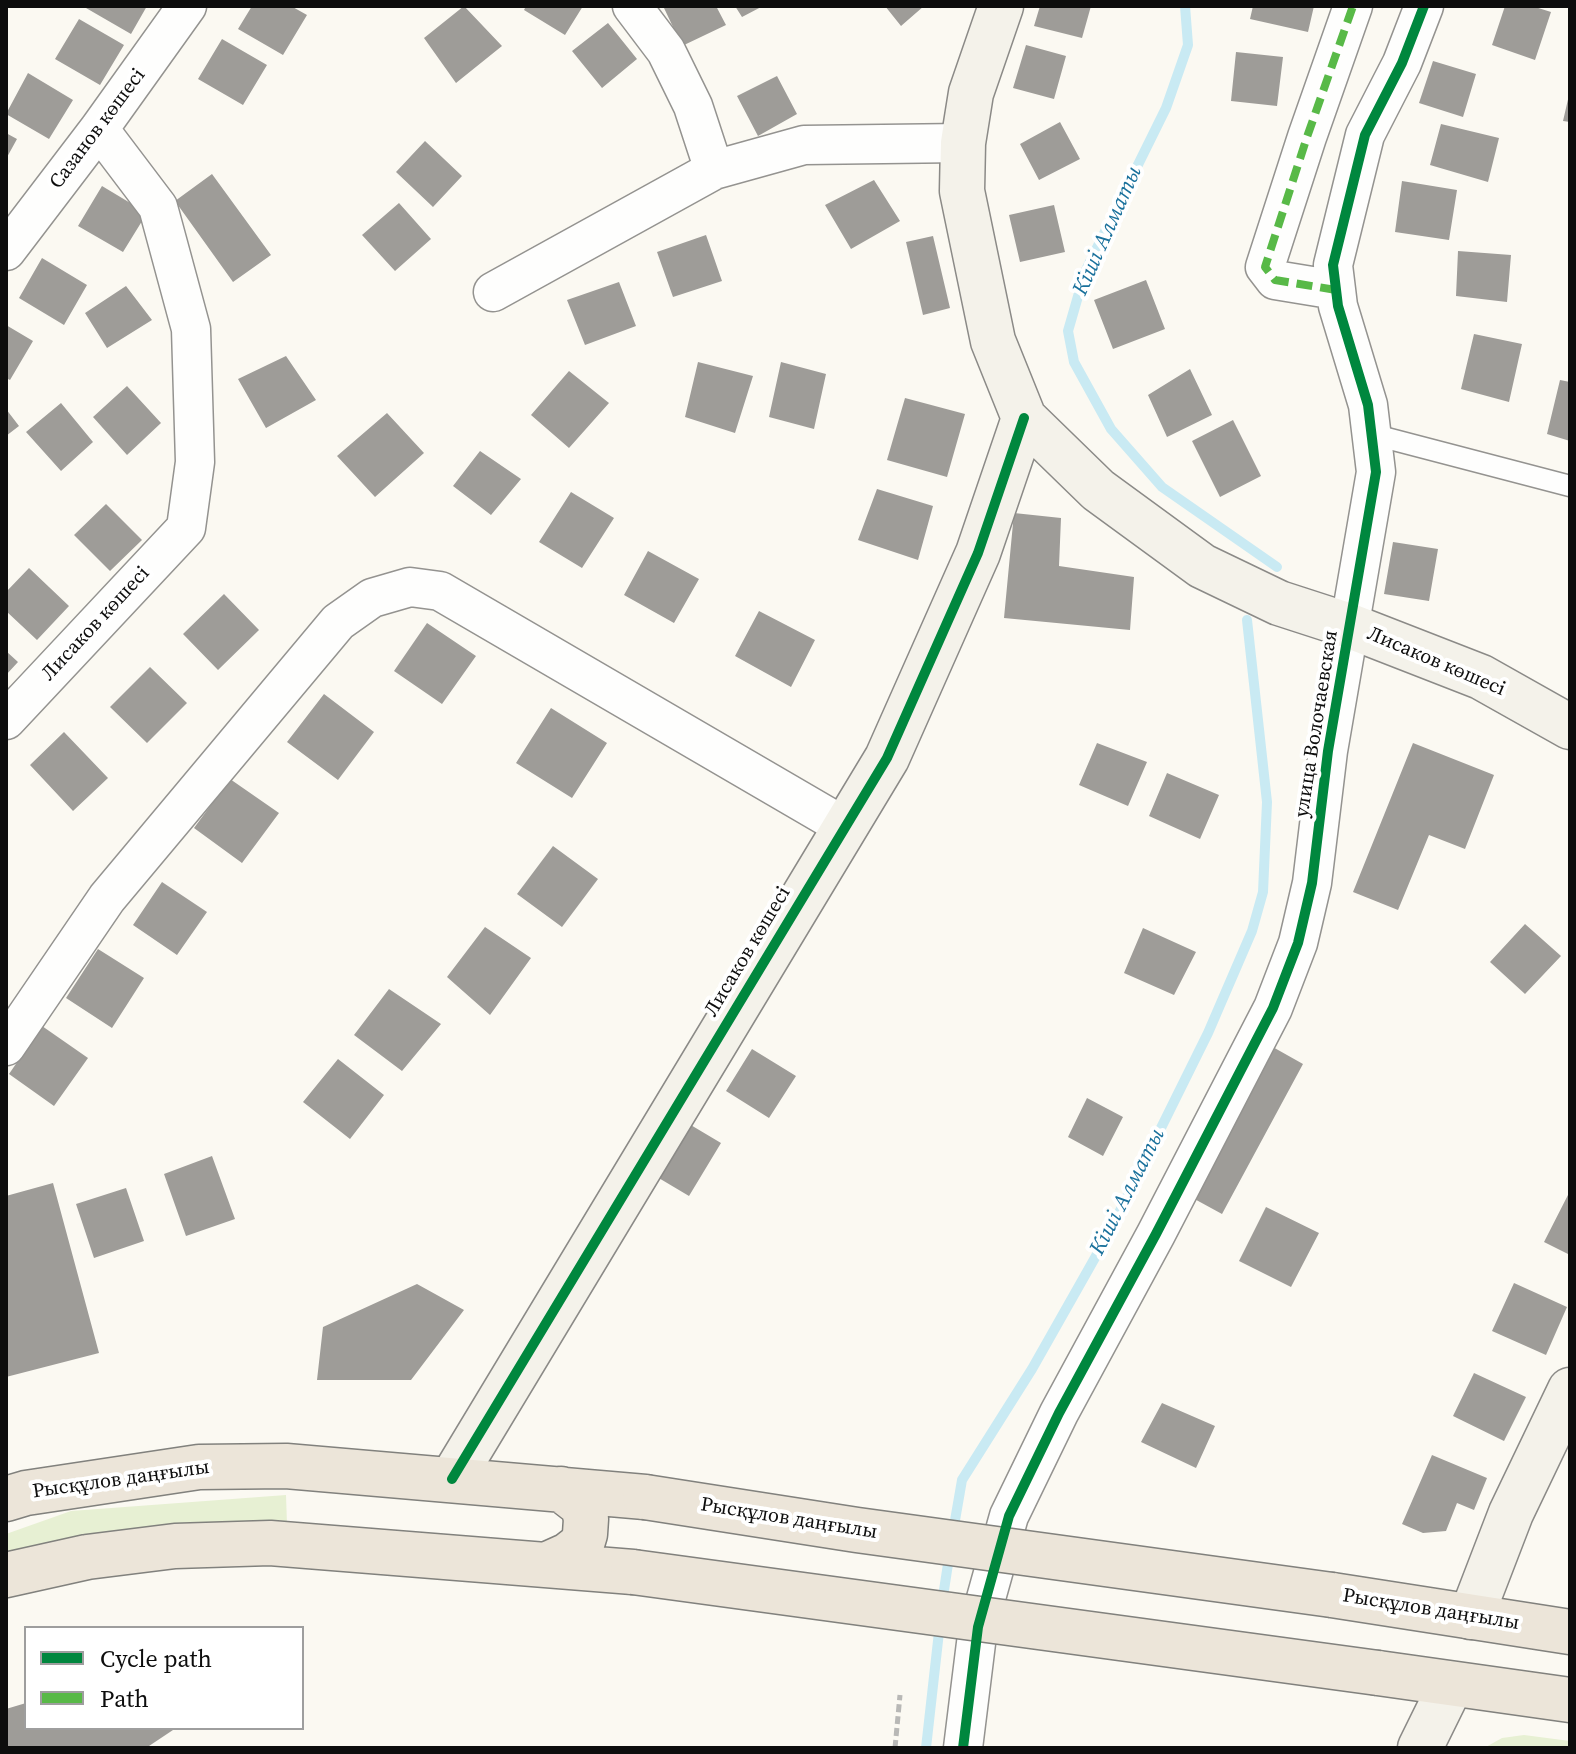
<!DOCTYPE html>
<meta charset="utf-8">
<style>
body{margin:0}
#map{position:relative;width:1576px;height:1754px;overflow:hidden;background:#fbf9f2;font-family:"Source Serif 4",serif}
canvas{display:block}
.frame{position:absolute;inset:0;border:8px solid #0d0d0d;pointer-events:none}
.legend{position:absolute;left:24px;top:1626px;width:280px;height:104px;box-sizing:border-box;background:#fff;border:2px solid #9e9e9e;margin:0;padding:10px 14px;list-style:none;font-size:24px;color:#0d0d0d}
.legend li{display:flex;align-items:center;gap:16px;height:40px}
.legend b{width:40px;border:2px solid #9e9e9e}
</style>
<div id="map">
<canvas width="1576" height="1754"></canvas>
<div class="frame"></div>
<ul class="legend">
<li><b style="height:10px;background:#00873e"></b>Cycle path</li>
<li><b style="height:10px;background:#58b947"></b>Path</li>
</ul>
</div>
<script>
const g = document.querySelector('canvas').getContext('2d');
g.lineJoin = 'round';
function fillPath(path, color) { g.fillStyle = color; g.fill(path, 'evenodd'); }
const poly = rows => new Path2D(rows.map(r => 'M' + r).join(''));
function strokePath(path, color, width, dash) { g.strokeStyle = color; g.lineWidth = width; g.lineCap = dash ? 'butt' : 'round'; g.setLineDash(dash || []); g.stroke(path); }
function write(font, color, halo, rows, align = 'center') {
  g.font = font + ' "Source Serif 4",serif'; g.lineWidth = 8; g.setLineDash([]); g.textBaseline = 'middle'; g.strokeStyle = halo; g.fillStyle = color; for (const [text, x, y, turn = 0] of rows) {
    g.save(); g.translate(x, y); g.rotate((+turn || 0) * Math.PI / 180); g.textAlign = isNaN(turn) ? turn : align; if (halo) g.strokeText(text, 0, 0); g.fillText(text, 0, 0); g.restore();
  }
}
const green = poly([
 [286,1495,287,1524,6,1565,6,1534,71,1511],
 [1524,1735,1570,1741,1570,1748,1484,1748,1502,1738]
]);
const stream = poly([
 [1185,6,1188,45,1166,108,1085,272,1068,331,1074,362,1111,429,1162,487,1277,567],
 [953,1532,962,1480,1032,1369,1109,1233,1208,1033,1252,931,1263,892,1267,802,1247,620],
 [942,1603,950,1551],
 [926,1748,940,1623]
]);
const building = poly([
 [87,6,147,6,131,34,86,8],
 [252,6,291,6,307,15,283,55,238,29],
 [464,6,502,46,456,83,424,38],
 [526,6,583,6,565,35,524,10],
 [669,6,716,6,726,25,682,46,664,8],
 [735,6,763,6,742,17],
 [885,6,924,6,901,26],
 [1040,6,1091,6,1082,38,1034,26],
 [1253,6,1314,6,1308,32,1250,19],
 [1505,6,1532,6,1551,12,1535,60,1492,45],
 [79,19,124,45,100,85,55,59],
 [608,23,637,59,602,88,572,51],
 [222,39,267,65,243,105,198,79],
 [1026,45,1066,56,1054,99,1013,88],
 [1236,52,1283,57,1277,106,1231,101],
 [1433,61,1476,74,1463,117,1419,103],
 [28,73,73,100,49,139,6,114],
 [777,76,797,114,758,136,737,96],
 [1569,95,1570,95,1570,122,1563,121],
 [1060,122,1080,159,1039,180,1020,144],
 [1441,124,1499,138,1488,182,1430,165],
 [6,133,17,139,6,159],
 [425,141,462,176,433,207,396,172],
 [212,174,271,255,233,282,175,201],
 [874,180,900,221,851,249,825,205],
 [1402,181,1457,190,1449,240,1395,232],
 [102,186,147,213,123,252,78,226],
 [399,203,431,239,395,271,362,235],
 [1054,205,1065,252,1020,262,1009,215],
 [706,235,722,281,673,297,657,252],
 [933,236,950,308,923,315,906,242],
 [1458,251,1511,255,1507,302,1456,296],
 [42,258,87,285,64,325,19,298],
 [1146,280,1165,329,1113,349,1094,300],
 [619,282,636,326,585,345,567,300],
 [126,286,152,320,107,348,85,313],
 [6,325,33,341,10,380,6,378],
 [1474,334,1522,344,1509,402,1461,389],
 [286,356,316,400,266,428,238,379],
 [698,362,753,376,735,433,685,417],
 [781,362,826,374,814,429,769,417],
 [1190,369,1212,415,1167,437,1148,395],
 [569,371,609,403,569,448,531,415],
 [1560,380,1570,382,1570,441,1547,434],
 [127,386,161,423,127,455,93,417],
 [905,398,965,414,947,477,887,460],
 [61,403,93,442,61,471,26,432],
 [6,409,19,426,6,436],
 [387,413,424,453,375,497,337,456],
 [1233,420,1261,476,1220,497,1192,441],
 [480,451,521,479,491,515,453,486],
 [877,489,933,506,918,560,858,540],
 [571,492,614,518,582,568,539,542],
 [106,504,142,540,110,571,74,535],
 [1014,513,1061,518,1059,566,1134,577,1130,630,1004,618],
 [1393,542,1438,549,1429,601,1384,594],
 [648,551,699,579,674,623,624,595],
 [29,568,69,606,37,640,6,611,6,592],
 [224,594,259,630,218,670,183,634],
 [759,611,815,640,791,687,735,656],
 [427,623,476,656,442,704,394,671],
 [6,651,18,662,6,675],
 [150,667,187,703,147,743,110,707],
 [324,694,374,732,338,780,287,742],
 [551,708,607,743,572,798,516,763],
 [64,732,108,778,73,811,30,765],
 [1097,743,1147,762,1128,806,1079,785],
 [1413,743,1494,775,1465,849,1429,835,1398,910,1353,892],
 [1167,773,1219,795,1200,839,1149,816],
 [230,779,279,813,242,863,194,828],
 [553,846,598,879,562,927,517,894],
 [162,882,207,912,177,955,133,925],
 [1525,924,1561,956,1525,994,1490,962],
 [485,927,531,958,490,1015,447,977],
 [1143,928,1196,952,1174,995,1124,973],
 [98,949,144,978,112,1028,66,998],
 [389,989,441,1024,402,1071,354,1035],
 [42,1026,88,1058,54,1106,9,1074],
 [1271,1046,1303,1064,1222,1214,1189,1196],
 [752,1049,796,1076,769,1118,726,1091],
 [338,1059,384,1095,350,1139,303,1102],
 [1087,1098,1123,1117,1103,1156,1068,1137],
 [684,1121,721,1143,689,1196,652,1174],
 [212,1156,235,1219,186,1236,164,1174],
 [53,1183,99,1353,6,1377,6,1196],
 [126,1188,144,1241,94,1258,76,1204],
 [1570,1191,1570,1255,1544,1242],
 [1266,1207,1319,1233,1291,1287,1239,1261],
 [1514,1283,1567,1307,1546,1355,1492,1331],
 [417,1284,464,1310,411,1380,317,1380,323,1327],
 [1474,1373,1526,1397,1504,1441,1453,1416],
 [1162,1403,1215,1426,1196,1468,1141,1442],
 [1432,1455,1487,1478,1474,1510,1457,1503,1446,1531,1423,1533,1402,1524],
 [26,1703,26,1728,176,1728,146,1748,6,1748,6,1709]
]);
const path = poly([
 [895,1748,900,1695]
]);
const lane = poly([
 [1371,434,1570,486]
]);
const street = poly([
 [632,6,666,51,693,106,714,170],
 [6,251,99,129,187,6],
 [1336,290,1275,280,1265,267,1307,137,1353,6],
 [493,292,714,170,804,145,963,143],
 [6,720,186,528,195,462,191,329,158,207,99,129],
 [6,1046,107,898,338,622,372,598,410,587,440,591,845,827],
 [963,1748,978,1627,1009,1516,1059,1413,1156,1234,1273,1008,1298,943,1312,883,1328,751,1376,472,1368,405,1338,306,1333,265,1365,135,1402,63,1424,6]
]);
const secondary = poly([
 [1001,6,971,93,963,143,962,191,993,341,1024,418,1098,490,1202,566,1279,603,1350,626,1481,677,1570,727],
 [452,1479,887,758,978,553,1024,418],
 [1471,1617,1511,1513,1570,1390],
 [1420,1748,1451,1685]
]);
const primary = poly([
 [6,1499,26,1493,199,1467,286,1466,645,1497],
 [548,1564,568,1555,582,1544,585,1534,586,1519,583,1506,561,1489],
 [6,1575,87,1557,175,1546,270,1543,633,1572],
 [1332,1595,1570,1632],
 [1378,1673,1570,1700]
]);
const primaryBridge = poly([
 [645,1497,857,1530,1332,1595],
 [633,1572,1378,1673]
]);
const quiet = poly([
 [1336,290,1275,280,1265,267,1307,137,1353,6]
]);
const cycleway = poly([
 [452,1479,887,758,978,553,1024,418],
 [963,1748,978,1627,1009,1516,1059,1413,1156,1234,1273,1008,1298,943,1312,883,1328,751,1376,472,1368,405,1338,306,1333,265,1365,135,1402,63,1424,6]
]);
const streetNames = [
 ["Сазанов көшесі",98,129,-53],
 ["Лисаков көшесі",96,624,-47],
 ["Лисаков көшесі",1436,662,23],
 ["улица Волочаевская",1317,724,-81],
 ["Лисаков көшесі",748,952,-59],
 ["Рысқұлов даңғылы",121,1480,-8],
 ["Рысқұлов даңғылы",789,1519,9],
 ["Рысқұлов даңғылы",1431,1610,9]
];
const waterNames = [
 ["Кіші Алматы",1108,231,-66],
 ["Кіші Алматы",1128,1192,-63]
];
fillPath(green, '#e7f0d3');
strokePath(stream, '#c9eaf3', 10);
fillPath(building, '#9e9c98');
strokePath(lane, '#949390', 23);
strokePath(street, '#949390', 41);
strokePath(secondary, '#8b8a87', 47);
strokePath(primary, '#81817d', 47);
strokePath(path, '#b8b8b6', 5, [8, 4]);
strokePath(lane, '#fefefd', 20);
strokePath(street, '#fefefd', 38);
strokePath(secondary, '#f4f2ea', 44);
strokePath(primary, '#ece5d9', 44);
strokePath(primaryBridge, '#81817d', 47, []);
strokePath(primaryBridge, '#ece5d9', 44);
strokePath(quiet, '#58b947', 8, [16, 8]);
strokePath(cycleway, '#00873e', 10);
write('20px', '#0d0d0d', '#fff', streetNames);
write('italic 22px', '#1a719c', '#fff', waterNames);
</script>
